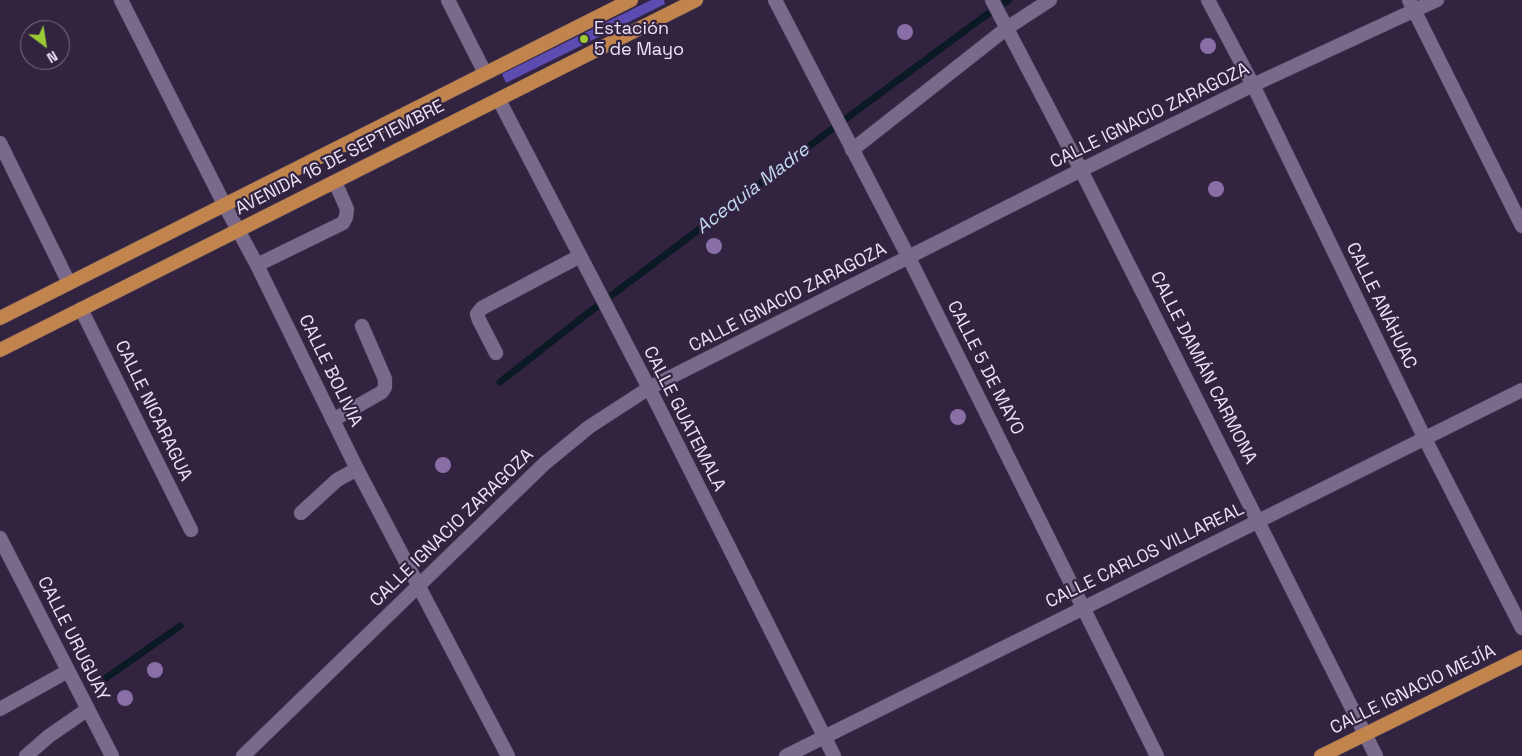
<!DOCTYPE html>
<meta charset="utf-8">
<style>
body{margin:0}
#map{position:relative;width:1522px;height:756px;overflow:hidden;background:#322441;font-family:"Space Grotesk",sans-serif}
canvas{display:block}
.north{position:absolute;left:20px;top:20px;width:50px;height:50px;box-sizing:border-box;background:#322441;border:1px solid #7c7089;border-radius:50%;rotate:149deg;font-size:14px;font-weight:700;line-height:20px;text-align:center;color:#ebe2f5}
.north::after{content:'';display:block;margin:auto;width:18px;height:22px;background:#9acb34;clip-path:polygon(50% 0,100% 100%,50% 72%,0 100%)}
</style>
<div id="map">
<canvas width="1522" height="756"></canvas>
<div class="north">N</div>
</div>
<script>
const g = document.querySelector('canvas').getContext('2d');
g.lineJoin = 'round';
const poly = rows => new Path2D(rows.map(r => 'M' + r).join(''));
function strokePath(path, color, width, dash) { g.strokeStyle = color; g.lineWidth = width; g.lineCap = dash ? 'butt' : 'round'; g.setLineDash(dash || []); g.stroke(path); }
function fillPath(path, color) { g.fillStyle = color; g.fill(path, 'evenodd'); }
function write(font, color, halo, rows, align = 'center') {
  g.font = font + ' "Space Grotesk",sans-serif'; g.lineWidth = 4.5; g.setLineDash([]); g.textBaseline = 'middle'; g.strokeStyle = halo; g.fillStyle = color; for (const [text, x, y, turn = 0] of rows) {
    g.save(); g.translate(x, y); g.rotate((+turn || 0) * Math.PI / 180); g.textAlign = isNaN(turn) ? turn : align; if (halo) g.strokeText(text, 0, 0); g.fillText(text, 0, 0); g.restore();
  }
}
const stream = poly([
 [500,382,583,317,816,141,982,18,1009,0],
 [106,678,180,626]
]);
const building = poly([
 [651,0,664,0,665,4,506,83,502,74]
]);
const service = poly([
 [852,150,1007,28,1050,0],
 [257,265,343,223,346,217,347,209,335,182],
 [496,353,479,320,477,314,482,308,580,256],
 [333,420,382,392,385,387,385,379,362,326],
 [301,513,337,480,357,469],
 [26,756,49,736,88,709]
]);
const minor = poly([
 [121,0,224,204,257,265,357,469,508,756],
 [448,0,485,73],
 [775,0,909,258,1157,756],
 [992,0,1081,170,1376,756],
 [1208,0,1253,85,1425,439,1522,628],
 [1409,0,1522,226],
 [499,100,649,388,834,756],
 [0,143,69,283],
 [81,309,191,530],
 [0,538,112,756],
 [0,709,68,671],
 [243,756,544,464,589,427,649,388,1081,170,1253,85,1437,0],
 [786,756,1522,390]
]);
const primary = poly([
 [0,318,631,0],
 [0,350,696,0],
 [1321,756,1522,657]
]);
const trees = [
 [905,32],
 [1208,46],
 [1216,189],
 [714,246],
 [958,417],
 [443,465],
 [155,670],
 [125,698]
];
const markers = [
 [584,39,5,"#9acb34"]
];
const poiNames = [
 ["Estación",594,29],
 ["5 de Mayo",594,50]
];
const streetNames = [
 ["CALLE IGNACIO ZARAGOZA",1150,116,-26],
 ["AVENIDA 16 DE SEPTIEMBRE",340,158,-27],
 ["CALLE IGNACIO ZARAGOZA",788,298,-27],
 ["CALLE ANÁHUAC",1381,306,64],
 ["CALLE 5 DE MAYO",985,368,63],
 ["CALLE DAMIÁN CARMONA",1203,368,63],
 ["CALLE BOLIVIA",330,371,64],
 ["CALLE NICARAGUA",153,411,64],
 ["CALLE GUATEMALA",684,419,63],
 ["CALLE IGNACIO ZARAGOZA",452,528,-44],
 ["CALLE CARLOS VILLAREAL",1145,556,-26],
 ["CALLE URUGUAY",73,639,63],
 ["CALLE IGNACIO MEJÍA",1413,690,-26]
];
const waterNames = [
 ["Acequia Madre",753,189,-37]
];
strokePath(stream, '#0b1925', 7);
fillPath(building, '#5c4cb2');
strokePath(service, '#4c3f58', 15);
strokePath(minor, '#4c3f58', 15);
strokePath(primary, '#4c3f58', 15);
strokePath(service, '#79698a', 14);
strokePath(minor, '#79698a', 14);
strokePath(primary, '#c0844c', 14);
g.fillStyle = '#896fa6';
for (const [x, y] of trees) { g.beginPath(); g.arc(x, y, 8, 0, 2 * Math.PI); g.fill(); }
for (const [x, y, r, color] of markers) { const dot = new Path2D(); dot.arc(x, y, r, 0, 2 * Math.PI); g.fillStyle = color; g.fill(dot); strokePath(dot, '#322441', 2); }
write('18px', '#ebe2f5', '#322441', poiNames, 'left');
write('18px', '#ebe2f5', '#322441', streetNames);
write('italic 19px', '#c4daef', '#322441', waterNames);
</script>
